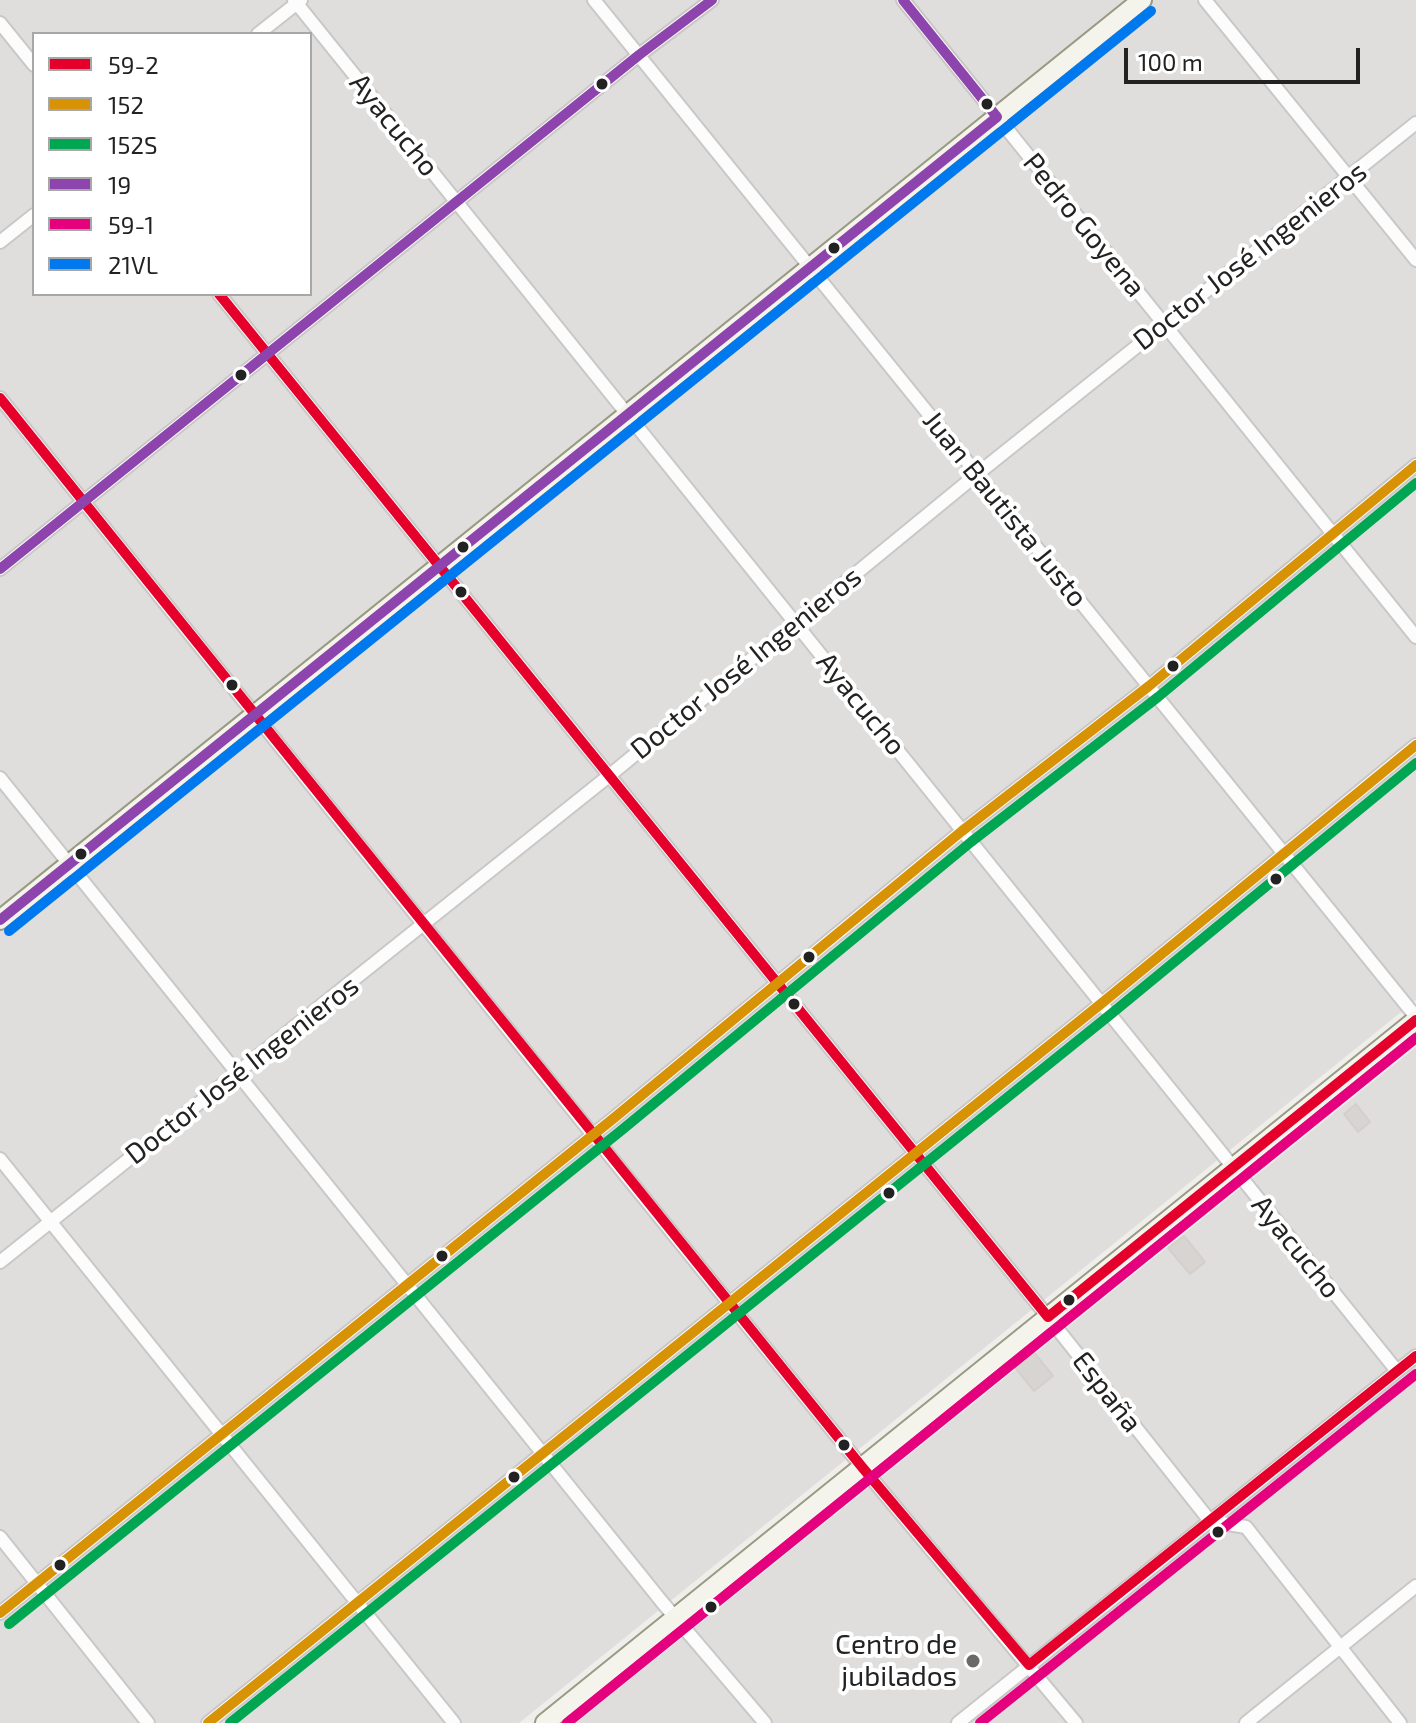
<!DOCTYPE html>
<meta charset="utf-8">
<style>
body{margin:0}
#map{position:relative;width:1416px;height:1723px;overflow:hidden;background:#f0eeeb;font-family:"Exo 2",sans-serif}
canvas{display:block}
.legend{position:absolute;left:32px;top:32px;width:280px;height:264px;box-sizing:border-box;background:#fff;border:2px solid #a7a7a7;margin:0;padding:10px 14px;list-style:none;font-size:24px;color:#222}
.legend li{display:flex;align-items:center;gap:16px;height:40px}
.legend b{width:40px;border:2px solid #a7a7a7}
.scale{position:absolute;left:1124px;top:48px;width:236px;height:36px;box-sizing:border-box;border:4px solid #222;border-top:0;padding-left:10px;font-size:24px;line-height:28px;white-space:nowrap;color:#222;-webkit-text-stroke:6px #fff;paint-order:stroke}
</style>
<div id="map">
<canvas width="1416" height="1723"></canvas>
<ul class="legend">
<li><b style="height:10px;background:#e4002b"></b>59-2</li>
<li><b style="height:10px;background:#d79205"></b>152</li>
<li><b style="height:10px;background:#00a651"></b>152S</li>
<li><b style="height:10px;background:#8e44ad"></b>19</li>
<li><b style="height:10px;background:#e5007d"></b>59-1</li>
<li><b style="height:10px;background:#0079ef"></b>21VL</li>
</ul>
<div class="scale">100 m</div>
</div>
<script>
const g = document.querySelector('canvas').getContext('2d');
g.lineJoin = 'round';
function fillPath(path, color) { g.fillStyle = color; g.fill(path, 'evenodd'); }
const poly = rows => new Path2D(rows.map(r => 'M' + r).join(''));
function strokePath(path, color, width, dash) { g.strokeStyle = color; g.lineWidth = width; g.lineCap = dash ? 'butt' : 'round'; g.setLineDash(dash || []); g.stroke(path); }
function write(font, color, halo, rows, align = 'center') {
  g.font = font + ' "Exo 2",sans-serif'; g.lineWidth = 8; g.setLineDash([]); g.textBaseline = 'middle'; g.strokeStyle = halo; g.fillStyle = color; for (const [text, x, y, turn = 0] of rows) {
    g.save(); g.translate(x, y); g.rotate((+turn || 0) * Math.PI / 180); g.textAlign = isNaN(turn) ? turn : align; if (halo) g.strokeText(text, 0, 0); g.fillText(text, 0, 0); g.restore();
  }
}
const residential = poly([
 [0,0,1416,0,1416,1000,519,1723,0,1723],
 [34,34,310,34,310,294,34,294],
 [1416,1047,1416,1723,576,1723]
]);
const building = poly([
 [1356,1104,1370,1122,1358,1132,1344,1114,1356,1104],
 [1184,1236,1205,1262,1190,1274,1168,1248,1184,1236],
 [1032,1350,1053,1376,1034,1391,1013,1365,1032,1350]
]);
const street = poly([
 [294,0,1397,1371],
 [594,0,1416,1017],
 [903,0,1416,637],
 [1205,0,1416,260],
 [0,23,34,65],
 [258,34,301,0],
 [0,242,34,215],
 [219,294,1048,1317,1210,1521,1246,1527,1400,1723],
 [0,398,593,1135,862,1467,1076,1723],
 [0,569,639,55,712,0],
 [0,778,662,1602,765,1723],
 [0,1159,454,1723],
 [0,1262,610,775,976,475,1416,123],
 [0,1537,148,1723],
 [0,1613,614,1118,962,831,1149,686,1416,465],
 [208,1723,1102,1003,1416,745],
 [958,1723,1416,1356],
 [1246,1723,1416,1586]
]);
const secondary = poly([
 [0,920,1142,0],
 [545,1723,1416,1020]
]);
const bus1 = poly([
 [219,294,1048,1317,1416,1020],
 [0,398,862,1467,1029,1665,1416,1356]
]);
const bus2 = poly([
 [0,1613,614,1118,962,831,1149,686,1416,465],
 [208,1723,1102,1003,1416,745]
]);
const bus3 = poly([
 [9,1624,623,1129,971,842,1158,697,1416,483],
 [230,1723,1111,1014,1416,763]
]);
const bus4 = poly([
 [0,569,639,55,712,0],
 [0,920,997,117,903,0]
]);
const bus5 = poly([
 [567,1723,1416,1038],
 [980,1723,1416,1374]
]);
const bus6 = poly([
 [9,931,1151,11]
]);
const markers = [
 [602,84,7,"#222"],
 [987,104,7,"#222"],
 [834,248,7,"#222"],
 [241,375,7,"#222"],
 [463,547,7,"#222"],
 [461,592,7,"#222"],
 [1173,666,7,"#222"],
 [232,685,7,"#222"],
 [81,854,7,"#222"],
 [1276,879,7,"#222"],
 [809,957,7,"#222"],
 [794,1004,7,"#222"],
 [889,1193,7,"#222"],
 [442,1256,7,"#222"],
 [1069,1300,7,"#222"],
 [844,1445,7,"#222"],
 [514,1477,7,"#222"],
 [1218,1532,7,"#222"],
 [60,1565,7,"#222"],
 [711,1607,7,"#222"],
 [973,1661,8,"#6a6968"]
];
const streetNames = [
 ["Ayacucho",394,125,51],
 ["Pedro Goyena",1084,225,51],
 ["Doctor José Ingenieros",1250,256,-38],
 ["Juan Bautista Justo",1005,509,51],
 ["Doctor José Ingenieros",746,663,-39],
 ["Ayacucho",861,704,51],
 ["Doctor José Ingenieros",242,1070,-38],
 ["Ayacucho",1296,1247,51],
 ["España",1107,1392,52]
];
const poiNames = [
 ["Centro de",957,1645],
 ["jubilados",957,1677]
];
fillPath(residential, '#dfdedc');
fillPath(building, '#d7d4d2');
strokePath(building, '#d3d0cc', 2);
strokePath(street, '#c9c8c7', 16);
strokePath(secondary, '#999a82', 22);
strokePath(street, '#fdfcfc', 12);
strokePath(secondary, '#f4f4ed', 18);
strokePath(bus1, '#e4002b', 10);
strokePath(bus2, '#d79205', 10);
strokePath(bus3, '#00a651', 10);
strokePath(bus4, '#8e44ad', 10);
strokePath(bus5, '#e5007d', 10);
strokePath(bus6, '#0079ef', 10);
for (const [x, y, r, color] of markers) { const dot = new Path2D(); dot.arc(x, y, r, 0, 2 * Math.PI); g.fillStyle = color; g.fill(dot); strokePath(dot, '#fff', 3); }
write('28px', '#222', '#fff', streetNames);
write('28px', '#222', '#fff', poiNames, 'right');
</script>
